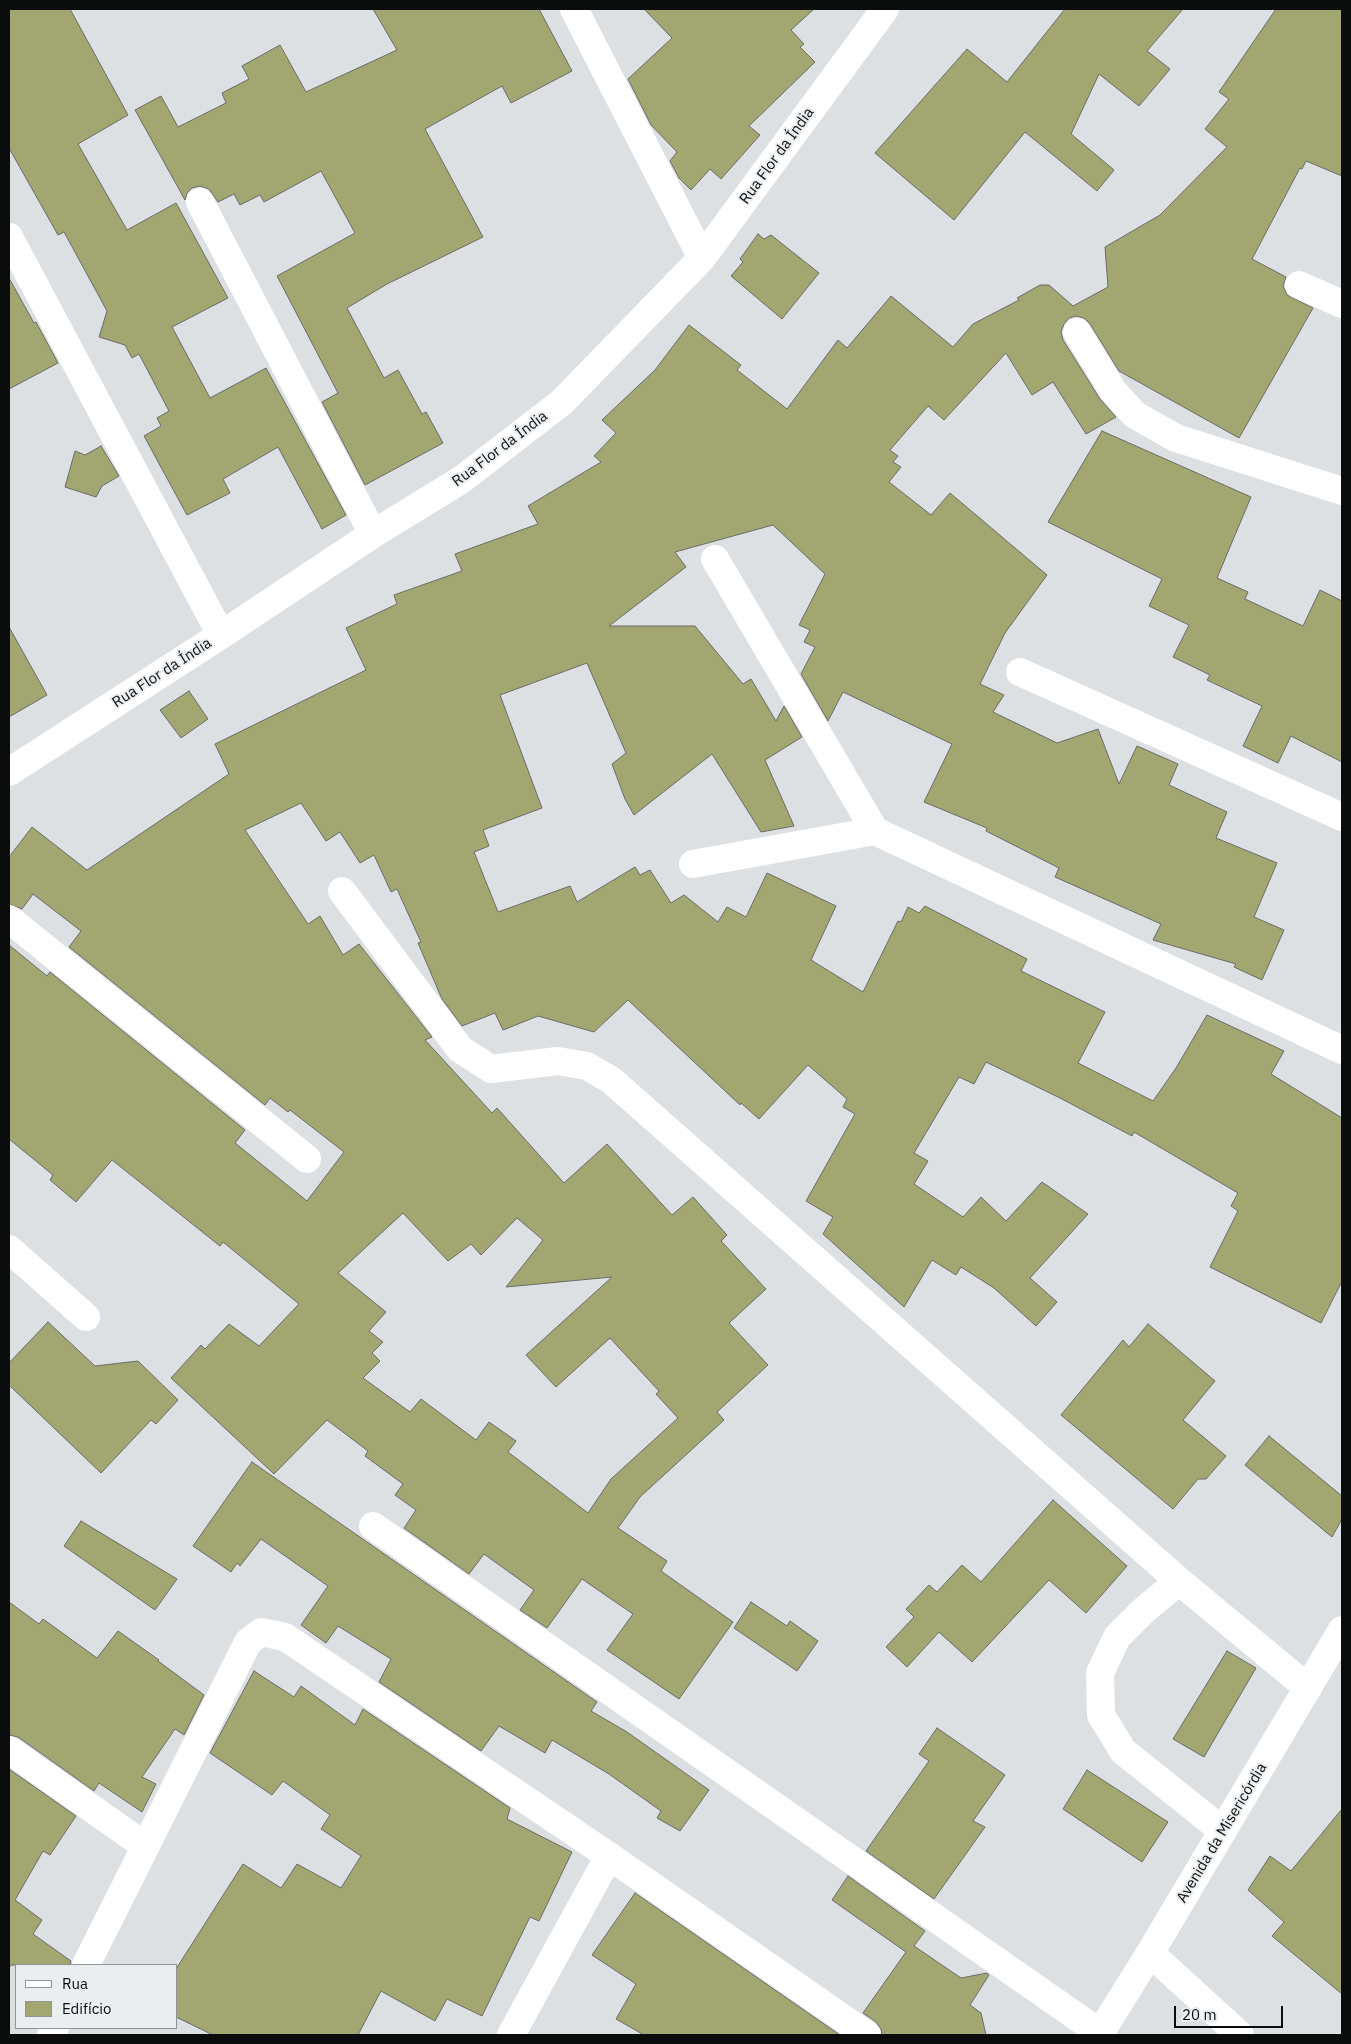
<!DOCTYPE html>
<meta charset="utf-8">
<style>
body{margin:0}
#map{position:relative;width:1351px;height:2044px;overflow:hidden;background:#dde0e3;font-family:"IBM Plex Sans",sans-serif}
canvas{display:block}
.frame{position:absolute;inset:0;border:10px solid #0b0d0d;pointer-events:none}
.legend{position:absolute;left:15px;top:1964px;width:162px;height:65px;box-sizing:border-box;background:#eaeef0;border:1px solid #919495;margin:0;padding:6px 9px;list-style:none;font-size:15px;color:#0b0d0d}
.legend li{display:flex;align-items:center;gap:10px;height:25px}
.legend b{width:25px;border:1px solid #919495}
.scale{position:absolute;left:1174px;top:2006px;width:109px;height:22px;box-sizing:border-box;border:2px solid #0b0d0d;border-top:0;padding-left:6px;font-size:15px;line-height:18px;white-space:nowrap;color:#0b0d0d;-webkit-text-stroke:4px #eaeef0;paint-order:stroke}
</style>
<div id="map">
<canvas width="1351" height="2044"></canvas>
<div class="frame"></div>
<ul class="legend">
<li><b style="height:6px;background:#fff"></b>Rua</li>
<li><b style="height:14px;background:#a2a772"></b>Edifício</li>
</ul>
<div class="scale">20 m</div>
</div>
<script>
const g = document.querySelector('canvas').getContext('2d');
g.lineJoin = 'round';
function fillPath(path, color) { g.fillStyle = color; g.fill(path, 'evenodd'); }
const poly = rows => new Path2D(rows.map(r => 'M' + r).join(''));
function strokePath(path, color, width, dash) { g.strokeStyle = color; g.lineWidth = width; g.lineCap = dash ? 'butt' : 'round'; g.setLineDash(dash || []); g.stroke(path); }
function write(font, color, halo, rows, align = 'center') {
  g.font = font + ' "IBM Plex Sans",sans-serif'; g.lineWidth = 4; g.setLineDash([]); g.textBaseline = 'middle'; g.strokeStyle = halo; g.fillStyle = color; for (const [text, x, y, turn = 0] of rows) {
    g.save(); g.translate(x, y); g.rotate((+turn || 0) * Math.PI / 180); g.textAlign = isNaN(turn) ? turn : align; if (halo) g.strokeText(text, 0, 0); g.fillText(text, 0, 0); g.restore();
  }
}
const building = poly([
 [9,9,70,9,128,115,78,144,127,230,176,203,228,298,172,327,210,398,266,368,346,515,322,529,278,447,223,479,230,493,187,515,144,436,161,426,157,418,169,411,139,354,132,358,125,345,99,337,107,311,64,232,58,235,9,148,9,9],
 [373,9,539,9,572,71,511,103,502,86,425,129,483,237,387,284,347,308,384,378,398,370,422,414,426,412,443,443,365,485,322,402,338,393,277,276,355,233,321,171,264,202,260,195,240,205,234,194,218,202,209,189,200,186,192,188,187,193,185,200,135,110,161,96,178,127,226,103,222,93,249,79,242,66,280,45,306,92,397,50,373,9],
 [644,9,814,9,791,30,804,44,800,47,815,62,749,126,760,135,721,179,710,169,691,190,679,178,670,161,677,152,651,125,628,79,672,38,644,9],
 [1065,9,1183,9,1147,51,1170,69,1139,106,1099,74,1071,134,1114,170,1097,191,1025,132,954,220,875,153,967,49,1007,82,1065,9],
 [1276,9,1342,9,1342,176,1306,161,1302,169,1300,168,1252,259,1286,277,1283,286,1287,295,1313,308,1239,438,1119,371,1090,324,1084,318,1076,316,1069,318,1064,324,1061,332,1063,340,1100,399,1116,417,1086,434,1053,382,1032,395,1006,353,944,420,928,406,890,450,898,456,893,462,901,467,889,482,931,515,950,493,1047,575,1005,633,980,684,1004,695,993,712,1057,743,1098,729,1119,784,1137,746,1178,764,1169,785,1227,812,1216,838,1277,863,1254,917,1284,930,1262,980,1234,967,1236,964,1153,940,1161,924,1055,877,1059,868,986,831,987,828,924,802,952,744,843,692,828,721,801,674,815,647,804,642,810,630,799,625,825,574,773,525,675,552,686,567,609,626,695,626,743,684,751,679,776,721,784,706,802,737,765,760,794,826,761,832,712,754,634,815,625,799,612,764,626,753,587,663,500,695,542,808,483,830,489,846,474,852,498,912,570,886,577,902,635,867,640,875,650,870,671,903,684,895,718,922,727,907,746,917,767,873,836,906,811,960,863,992,898,921,901,922,908,907,919,913,925,906,1027,959,1021,971,1105,1012,1078,1063,1153,1101,1176,1068,1207,1015,1284,1051,1271,1074,1342,1118,1342,1281,1321,1323,1210,1267,1238,1211,1231,1206,1238,1193,1134,1132,1132,1136,1060,1098,986,1062,974,1084,959,1077,914,1153,928,1161,914,1184,963,1217,981,1197,1006,1221,1042,1182,1088,1214,1030,1278,1057,1302,1036,1326,994,1288,961,1267,956,1275,932,1260,904,1307,823,1234,833,1217,806,1201,855,1114,843,1107,847,1099,808,1065,759,1119,741,1103,740,1105,628,1000,594,1032,538,1016,503,1030,495,1013,462,1026,442,999,418,943,421,942,397,889,391,892,374,855,360,863,340,832,326,841,301,803,245,830,308,924,320,916,343,955,359,944,432,1037,425,1040,492,1113,497,1108,564,1183,607,1144,672,1215,693,1197,727,1235,721,1241,766,1289,729,1323,768,1365,717,1412,724,1420,640,1497,618,1528,667,1561,661,1571,733,1622,679,1699,607,1650,633,1614,582,1579,547,1628,520,1610,534,1590,484,1554,469,1574,404,1528,416,1510,395,1495,403,1484,365,1456,368,1451,327,1420,274,1474,171,1378,201,1345,205,1349,229,1324,259,1346,299,1304,223,1242,220,1246,112,1160,76,1202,50,1180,53,1175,9,1139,9,945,47,976,50,972,245,1130,235,1143,307,1201,344,1152,290,1110,288,1112,270,1098,265,1105,69,947,81,931,33,894,22,909,9,904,9,857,32,827,87,870,229,774,215,744,366,670,346,628,397,604,394,595,462,571,455,554,538,524,528,506,601,462,594,456,616,433,602,420,655,370,689,325,741,365,737,370,787,409,838,340,847,348,891,296,953,347,973,324,1019,300,1017,298,1040,285,1049,285,1073,306,1108,287,1105,247,1160,215,1227,147,1205,129,1229,99,1219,92,1276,9],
 [403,1213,448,1261,471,1244,481,1255,517,1218,543,1240,506,1287,612,1277,526,1355,556,1387,610,1338,659,1391,656,1394,678,1418,611,1479,588,1513,508,1452,516,1441,489,1422,476,1440,421,1399,410,1412,363,1378,380,1361,372,1353,383,1342,369,1331,386,1312,338,1273,403,1213],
 [758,234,764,239,771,235,819,273,782,319,731,276,743,262,740,259,758,234],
 [9,278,34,323,36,322,58,363,9,389,9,278],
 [1102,431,1251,497,1217,578,1248,592,1245,599,1303,626,1320,590,1342,601,1342,762,1291,736,1278,763,1243,746,1262,706,1207,680,1210,675,1173,657,1189,625,1149,606,1162,579,1048,522,1102,431],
 [101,446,119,476,102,486,96,497,65,487,75,451,85,455,101,446],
 [9,627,47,695,9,717,9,627],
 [189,691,208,719,181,738,160,710,189,691],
 [48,1322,95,1366,138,1361,178,1400,156,1424,151,1420,101,1473,9,1385,9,1363,48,1322],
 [1148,1324,1215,1381,1183,1420,1226,1456,1206,1479,1198,1479,1173,1509,1061,1415,1123,1340,1129,1347,1148,1324],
 [1269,1436,1342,1496,1342,1519,1332,1537,1245,1465,1269,1436],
 [252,1462,597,1702,591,1711,627,1732,709,1790,680,1831,657,1818,661,1811,609,1774,552,1740,545,1753,499,1726,481,1751,379,1682,391,1659,338,1626,326,1643,301,1625,328,1586,261,1539,240,1566,237,1563,231,1572,193,1546,252,1462],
 [1053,1500,1127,1566,1086,1613,1049,1580,972,1662,939,1632,907,1667,886,1647,914,1617,906,1609,929,1585,937,1592,962,1565,981,1582,1053,1500],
 [81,1521,177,1579,155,1610,64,1546,81,1521],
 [9,1602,39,1624,43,1619,97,1658,118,1631,159,1660,158,1661,204,1695,184,1735,175,1729,142,1777,156,1784,142,1812,99,1783,94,1791,18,1737,9,1735,9,1602],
 [751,1602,787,1626,790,1621,818,1641,797,1671,734,1628,751,1602],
 [1227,1651,1256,1668,1204,1757,1173,1739,1227,1651],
 [254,1671,294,1697,301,1686,355,1725,363,1709,510,1808,507,1819,572,1852,539,1921,530,1917,482,2016,447,1999,435,2021,381,1991,358,2035,213,2035,176,2017,176,1969,243,1864,281,1888,297,1864,341,1888,361,1856,321,1829,330,1815,283,1781,272,1795,210,1753,254,1671],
 [937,1728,1005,1775,973,1821,985,1827,934,1899,866,1851,929,1761,919,1754,937,1728],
 [9,1769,76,1816,50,1855,43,1851,15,1900,42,1920,33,1934,71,1961,70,1965,11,1965,9,1968,9,1769],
 [1087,1770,1168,1822,1142,1862,1063,1809,1087,1770],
 [1342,1809,1342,1994,1272,1936,1284,1922,1248,1890,1270,1856,1291,1871,1342,1809],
 [848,1876,925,1931,914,1946,961,1978,987,1973,989,1975,970,2005,981,2013,986,2035,882,2035,881,2029,876,2022,863,2013,906,1952,832,1900,848,1876],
 [635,1893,840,2035,644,2035,616,2019,636,1984,592,1955,635,1893]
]);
const minor = poly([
 [574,9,702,258],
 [200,202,373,534],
 [9,237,221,635],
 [1299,285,1342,304],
 [1077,332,1113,391,1135,415,1176,438,1342,491],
 [715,559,875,831,1342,1050],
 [1020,672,1342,817],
 [9,772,221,635,373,534,461,480,562,402,702,258,885,9],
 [693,864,875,831],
 [342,891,460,1049,491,1069,558,1061,587,1066,611,1080,1179,1581,1308,1688],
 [9,919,307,1159],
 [9,1249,86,1317],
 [373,1526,1100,2033],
 [1179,1581,1143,1611,1117,1637,1100,1673,1101,1715,1123,1751,1223,1831],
 [9,1750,145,1846],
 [1150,1953,1240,2035],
 [86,1965,248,1642,261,1632,285,1637,609,1856,867,2035],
 [51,2035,55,2028],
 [511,2035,609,1856],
 [1099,2035,1150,1953,1342,1630]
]);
const streetNames = [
 ["Rua Flor da Índia",777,156,-54],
 ["Rua Flor da Índia",500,449,-37],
 ["Rua Flor da Índia",162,673,-33],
 ["Avenida da Misericórdia",1222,1833,-59]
];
fillPath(building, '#a2a772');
strokePath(building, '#6a6a67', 1);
strokePath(minor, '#fff', 28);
write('15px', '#0b0d0d', '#eaeef0', streetNames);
</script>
